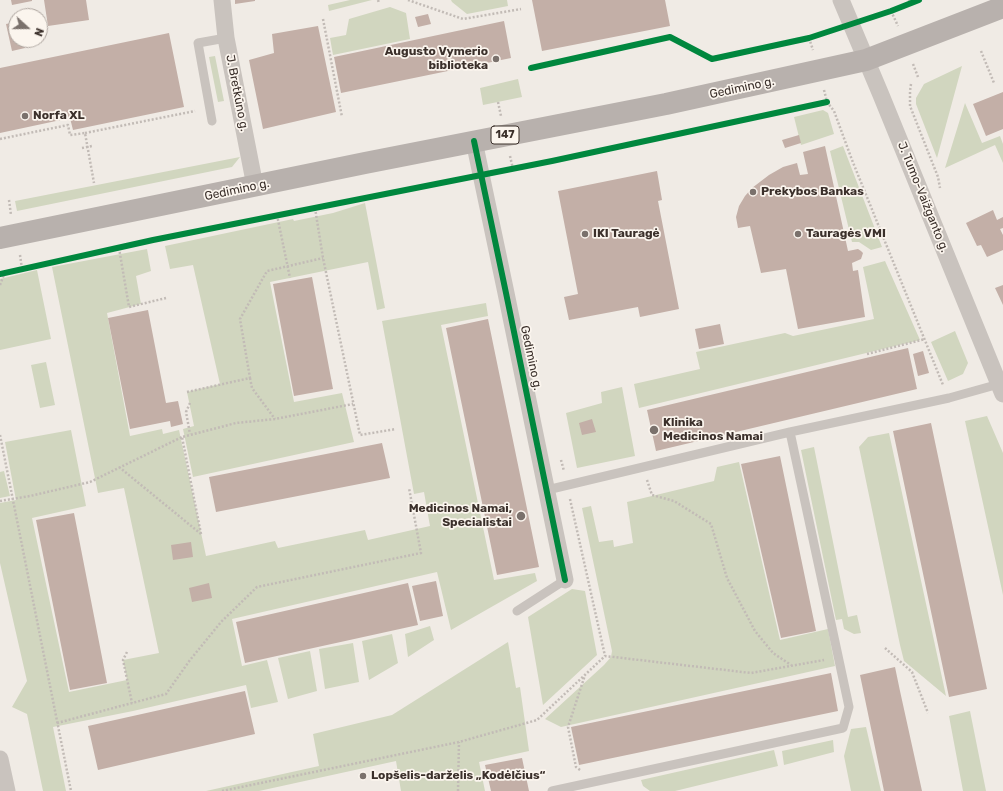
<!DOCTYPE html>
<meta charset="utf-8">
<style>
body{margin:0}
#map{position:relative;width:1003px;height:791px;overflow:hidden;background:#f0ebe5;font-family:Rubik,sans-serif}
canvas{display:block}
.north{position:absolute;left:8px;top:8px;width:40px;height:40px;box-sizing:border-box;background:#fbf5ee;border:1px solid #aea6a0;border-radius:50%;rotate:111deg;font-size:11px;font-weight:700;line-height:16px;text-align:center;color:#3b302b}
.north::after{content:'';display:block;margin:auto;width:14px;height:18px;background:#7a716c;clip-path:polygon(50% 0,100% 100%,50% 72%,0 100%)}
</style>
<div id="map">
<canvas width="1003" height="791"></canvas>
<div class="north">N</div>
</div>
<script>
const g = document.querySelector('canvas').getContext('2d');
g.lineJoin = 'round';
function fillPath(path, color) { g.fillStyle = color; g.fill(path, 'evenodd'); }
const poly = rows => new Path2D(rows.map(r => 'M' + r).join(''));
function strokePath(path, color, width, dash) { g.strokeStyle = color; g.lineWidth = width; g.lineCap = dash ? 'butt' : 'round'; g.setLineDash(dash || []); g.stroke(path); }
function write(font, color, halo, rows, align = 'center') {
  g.font = font + ' Rubik,sans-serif'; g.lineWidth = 3.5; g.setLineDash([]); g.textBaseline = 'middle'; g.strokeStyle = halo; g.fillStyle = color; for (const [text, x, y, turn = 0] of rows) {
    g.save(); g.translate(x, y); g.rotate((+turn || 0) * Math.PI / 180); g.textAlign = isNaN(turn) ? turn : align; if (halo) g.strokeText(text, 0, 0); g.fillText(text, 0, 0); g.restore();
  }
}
const green = poly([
 [350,0,372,0,329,11,328,5],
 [451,0,507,0,508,6,467,14,452,2],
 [390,7,406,13,410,39,333,55,330,38,346,35,349,19],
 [215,56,224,101,218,102,209,57],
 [962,66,937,158,916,104,916,98,924,84],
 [518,79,522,97,483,105,480,88],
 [965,103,982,143,1000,136,1003,144,1003,163,995,145,945,168],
 [823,110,828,113,834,134,801,145,794,117],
 [843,146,882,247,871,250,859,242,852,242,830,151],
 [240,157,232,167,17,211,15,201],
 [365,203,385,308,377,310,368,262,270,282,294,402,342,393,354,442,193,477,183,429,194,426,187,392,220,384,193,265,170,269,165,246,293,219,294,221,333,213],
 [147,249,151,271,136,276,141,304,107,313,130,436,162,429,163,434,179,430,206,556,275,541,278,548,365,530,368,540,430,526,424,492,414,494,382,321,486,303,488,316,441,325,494,580,535,573,537,581,451,630,437,572,232,619,242,666,267,660,278,702,251,708,246,685,133,711,53,727,66,791,43,791,27,714,12,707,27,681,0,563,0,503,16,500,5,442,71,430,86,506,32,518,69,692,127,680,123,660,159,653,124,488,98,493,52,267],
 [885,261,920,340,639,408,634,384,700,369,696,352,785,333,793,336,874,319,863,267],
 [37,270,51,339,0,350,0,279],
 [955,331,968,363,963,374,948,381,931,342],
 [46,362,55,405,40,408,31,365],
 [622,387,635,456,577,468,566,413,602,403,601,392],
 [987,416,1003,453,1003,595,965,421],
 [889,433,946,696,904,661,900,645,859,447,868,437],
 [814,447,848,617,857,615,861,633,854,634,844,629,842,619,836,620,801,450],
 [739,462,780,640,828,629,835,666,561,727,545,719,604,665,611,657,612,651,582,508,591,506,599,542,613,540,614,547,633,543,627,502,714,481,717,467],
 [4,471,10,496,0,498,0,472],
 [572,589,585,591,597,655,543,705,528,617],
 [430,626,434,640,408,657,405,634],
 [392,634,398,663,369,680,362,641],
 [508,642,516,688,520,687,529,751,479,762,485,791,401,791,396,761,259,791,206,791,319,766,313,734,392,715],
 [353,643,359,682,325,689,319,649],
 [310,651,317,691,288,699,278,658],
 [970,711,986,791,963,791,949,716],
 [866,727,881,791,851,791,844,756,851,729],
 [833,740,834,752,784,765,782,751],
 [774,750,778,766,675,791,650,791,643,786,641,780]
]);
const building = poly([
 [11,0,32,0,32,1,12,5],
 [44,0,86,0,89,20,48,26],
 [235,0,255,0,255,1,235,4],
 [532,0,665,0,670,26,542,51],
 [428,14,431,24,418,27,415,17],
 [504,21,511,58,341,93,334,57],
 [16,22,16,40,23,40,25,48,12,51,6,24],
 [318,26,336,112,263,129,249,60,274,53,272,34],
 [169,33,184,107,73,130,70,118,0,133,0,68],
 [1003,92,1003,129,986,136,973,104],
 [799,135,801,143,785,148,782,140],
 [825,146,848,251,858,249,861,251,863,253,861,259,852,263,853,271,858,270,865,317,798,329,786,269,761,273,750,226,738,228,736,217,739,206,745,196,752,188,769,175,783,167,797,163,800,175,808,174,803,152],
 [657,171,662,200,658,201,679,309,640,317,638,307,569,320,564,297,578,294,558,191],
 [993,210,997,220,1003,217,1003,228,1000,229,1003,235,1003,250,987,257,981,245,977,246,966,223],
 [312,277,333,389,294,396,273,284],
 [1003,285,1003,305,995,288],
 [148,310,166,403,178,401,183,424,171,427,170,421,130,429,108,318],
 [488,319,539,567,497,575,446,328],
 [720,324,724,344,699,349,695,329],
 [908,348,917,389,656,451,647,410],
 [923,351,929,373,918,376,913,354],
 [592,419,596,432,582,435,579,423],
 [931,423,987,689,949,697,893,431],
 [382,443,390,478,216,512,209,477],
 [780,456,816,631,781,638,741,464],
 [74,513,107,683,70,690,36,520],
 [191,542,193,557,173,560,171,545],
 [436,581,443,616,420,621,412,586],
 [209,583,212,598,192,602,189,588],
 [408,583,418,625,245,663,236,622],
 [895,667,900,691,922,791,884,791,860,675],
 [831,673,838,711,579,765,571,727],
 [245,691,255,734,98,770,88,726],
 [522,758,529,791,491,791,485,765]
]);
const path = poly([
 [378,0,379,3],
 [408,0,463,19,521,9],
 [909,0,910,4],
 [891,11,898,26],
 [323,19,342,117],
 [809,38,813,50],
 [981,51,994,83],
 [913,64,918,77],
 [911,84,910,91,910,106,938,177,940,188],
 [824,90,827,102,834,111,852,160,943,385],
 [498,102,501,116],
 [85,133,195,111],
 [0,139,68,125,70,135,85,133,94,183],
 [82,148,92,146],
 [510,156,513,169],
 [9,200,11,215],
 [315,208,323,258,360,435,396,429],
 [277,215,290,278],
 [119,248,129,307,166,298],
 [20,255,22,269],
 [0,285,5,272],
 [867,354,925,339],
 [250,378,252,388,275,419],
 [187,392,250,378,240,319,267,271,323,258],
 [190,403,186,412,190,434],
 [0,435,71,791],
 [561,460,564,471],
 [119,467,201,534],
 [647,480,652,495,674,501,711,524,727,578,755,631,773,653,791,665],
 [570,499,605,656],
 [0,501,30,496,90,482,182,437],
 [201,534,182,437,236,423,275,419,353,404],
 [885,648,912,672,928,713],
 [127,652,123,660,132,703],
 [57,723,166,694,190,660,221,622,257,587,421,553,409,488],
 [580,770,576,767,568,727,585,675],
 [222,791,459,742,537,720,605,656,751,673,824,660],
 [458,791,459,742]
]);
const lane = poly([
 [212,121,198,43,226,38],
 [547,490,790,432,949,398,999,384],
 [517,611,565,580],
 [552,791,843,728,849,707,790,432]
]);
const street = poly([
 [222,0,226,38,255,186],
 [841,0,881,95,1003,394],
 [474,141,506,293,565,580],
 [0,759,7,791]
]);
const primary = poly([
 [0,238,365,163,666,104,866,60,1003,7]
]);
const cycleway = poly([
 [531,68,670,37,712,59,809,38,891,11,919,0],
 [474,141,506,293,565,580],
 [0,274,153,240,552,161,827,102]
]);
const markers = [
 [496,59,4,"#7a716c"],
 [25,116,4,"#7a716c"],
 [753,192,4,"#7a716c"],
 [585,234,4,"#7a716c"],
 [798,234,4,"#7a716c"],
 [654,430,5,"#7a716c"],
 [521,516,5,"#7a716c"],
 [363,776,4,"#7a716c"]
];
const shields = [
 [505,135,28]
];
const shieldNames = [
 ["147",505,135]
];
const poiNames = [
 ["Augusto Vymerio",488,52,"right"],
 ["biblioteka",488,66,"right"],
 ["Norfa XL",33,116],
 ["Prekybos Bankas",761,192],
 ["IKI Tauragė",593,234],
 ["Tauragės VMI",806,234],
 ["Klinika",663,423],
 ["Medicinos Namai",663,437],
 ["Medicinos Namai,",512,509,"right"],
 ["Specialistai",512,523,"right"],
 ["Lopšelis-darželis „Kodėlčius“",371,776]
];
const streetNames = [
 ["Gedimino g.",742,88,-12],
 ["J. Bretkūno g.",237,93,79],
 ["Gedimino g.",237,190,-12],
 ["J. Tumo-Vaižganto g.",923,197,68],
 ["Gedimino g.",531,358,78]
];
fillPath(green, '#d1d6bf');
fillPath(building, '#c3afa7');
strokePath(path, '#c2bbb6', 2.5, [2, 2]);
strokePath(lane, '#c9c3be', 9);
strokePath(street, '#c9c3be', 17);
strokePath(primary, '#b8b1ad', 22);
strokePath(cycleway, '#00873e', 6);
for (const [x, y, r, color] of markers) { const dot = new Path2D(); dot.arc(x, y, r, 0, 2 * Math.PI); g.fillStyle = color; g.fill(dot); strokePath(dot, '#fbf5ee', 1.5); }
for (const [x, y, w] of shields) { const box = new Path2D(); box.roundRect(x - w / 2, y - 9, w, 18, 3); g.fillStyle = '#fbf5ee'; g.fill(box); strokePath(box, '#3b302b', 1); }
write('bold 11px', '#3b302b', null, shieldNames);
write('bold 12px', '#3b302b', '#fbf5ee', poiNames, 'left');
write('12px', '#3b302b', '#fbf5ee', streetNames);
</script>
